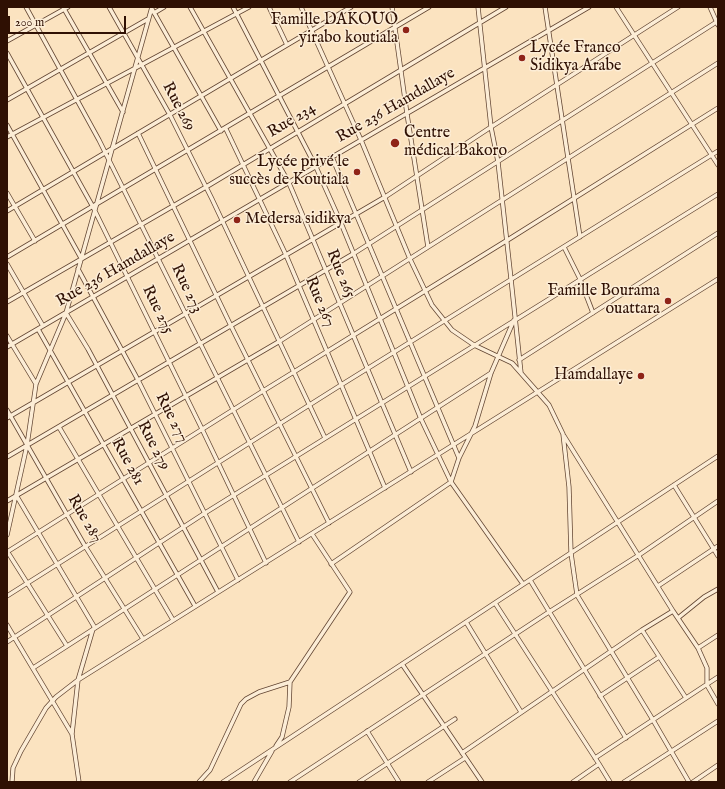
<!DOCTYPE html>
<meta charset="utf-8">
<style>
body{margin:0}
#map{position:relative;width:725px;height:789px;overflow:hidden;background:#fbe3c0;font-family:"IM FELL English",serif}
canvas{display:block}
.frame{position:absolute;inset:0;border:8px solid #2f1003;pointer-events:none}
.scale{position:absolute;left:8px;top:16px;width:118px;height:18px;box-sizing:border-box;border:2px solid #2f1003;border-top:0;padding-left:5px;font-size:12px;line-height:14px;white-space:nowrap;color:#2f1003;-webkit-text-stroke:3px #fcedd6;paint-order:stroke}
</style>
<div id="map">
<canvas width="725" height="789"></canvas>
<div class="frame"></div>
<div class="scale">200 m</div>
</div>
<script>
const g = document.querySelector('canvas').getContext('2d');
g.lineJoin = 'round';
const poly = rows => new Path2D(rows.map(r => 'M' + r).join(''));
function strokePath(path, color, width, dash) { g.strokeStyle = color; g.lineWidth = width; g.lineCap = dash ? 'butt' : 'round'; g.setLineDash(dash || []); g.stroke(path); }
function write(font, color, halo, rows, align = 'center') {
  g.font = font + ' "IM FELL English",serif'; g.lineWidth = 3; g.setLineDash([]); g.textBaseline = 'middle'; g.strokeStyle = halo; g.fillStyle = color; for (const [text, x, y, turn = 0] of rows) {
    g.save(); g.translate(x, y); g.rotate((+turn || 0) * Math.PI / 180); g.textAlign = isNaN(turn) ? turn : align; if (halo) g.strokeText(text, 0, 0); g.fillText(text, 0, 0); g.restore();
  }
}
const street = poly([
 [26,7,99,140,299,542],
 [63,7,123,112],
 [109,7,170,115,212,199,325,438],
 [190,7,289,183,411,472],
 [233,7,316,167,341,223,421,419,451,482,523,584],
 [269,7,287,45],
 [301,7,361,140,410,259,432,305,452,330,474,345,512,363,549,405,563,434,569,487,571,553,577,595,653,720,689,782],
 [392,7,407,114,428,247],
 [478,7,491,127,498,162,511,279,521,373],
 [545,7,580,237],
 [616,7,718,165],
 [710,7,718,25],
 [152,9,221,131],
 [154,13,164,7],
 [7,41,68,7],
 [7,53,93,207,202,429,266,563],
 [7,100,148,19],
 [7,125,81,258],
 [226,129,286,255,385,488],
 [138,133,231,326,329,523],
 [7,137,249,7],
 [332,157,459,458],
 [7,193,35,241],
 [7,211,351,7],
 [564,247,580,279,593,313],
 [7,257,429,7],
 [7,264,43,326],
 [78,269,138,380,238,580],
 [7,302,206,187,506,7],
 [66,313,88,349,218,592],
 [38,329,195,606],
 [7,336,36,384],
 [7,347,589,7],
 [519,360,718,233],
 [7,410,85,546,143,639],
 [7,418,385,197,491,127,678,7],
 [59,427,173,620],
 [564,436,673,611,698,648,707,668,707,685,718,704],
 [7,457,353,254,718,21],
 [674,485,718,556],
 [16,495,95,628],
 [7,501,280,341,718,63],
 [7,535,27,445,36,384,66,313,152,7],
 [7,551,67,646],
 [7,552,263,391,506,241,718,108],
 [331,564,451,482,459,458,475,426,491,373,514,320],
 [530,580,626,738],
 [658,586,718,546],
 [7,596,341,385,718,151],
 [495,603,599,764,573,782],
 [678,618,704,597,718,589],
 [466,622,521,712],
 [7,625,72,734],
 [642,630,686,698],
 [7,642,205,513,718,194],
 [698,648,718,635],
 [402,664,482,782],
 [33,668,491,373],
 [600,696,659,657],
 [367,731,399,782],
 [276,746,282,737,289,707,290,682,350,592,312,534],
 [462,753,642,630,673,611],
 [595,758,718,677],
 [599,764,610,782],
 [12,782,13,768,21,751,46,708,56,697,78,680,718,279],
 [79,782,72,734,78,680,93,629],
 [199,782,210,770,241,704,246,699,259,692,290,682],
 [223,782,718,456],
 [254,782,272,751],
 [290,782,549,612,639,555,718,501],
 [359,782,455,719],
 [428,782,465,758],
 [624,782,718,721],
 [693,782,718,765]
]);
const markers = [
 [406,30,4,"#8f2418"],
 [522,58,4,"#8f2418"],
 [395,143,5,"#8f2418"],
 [357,172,4,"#8f2418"],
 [237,220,4,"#8f2418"],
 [668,301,4,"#8f2418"],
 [641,376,4,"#8f2418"]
];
const poiNames = [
 ["Famille DAKOUO",398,21],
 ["yirabo koutiala",398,39],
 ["Lycée Franco",530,49,"left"],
 ["Sidikya Arabe",530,67,"left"],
 ["Centre",404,134,"left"],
 ["médical Bakoro",404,152,"left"],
 ["Lycée privé le",349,163],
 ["succès de Koutiala",349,181],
 ["Medersa sidikya",245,220,"left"],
 ["Famille Bourama",660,292],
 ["ouattara",660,310],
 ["Hamdallaye",633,376]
];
const streetNames = [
 ["Rue 236 Hamdallaye",396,106,-30],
 ["Rue 269",178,107,62],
 ["Rue 234",292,121,-31],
 ["Rue 236 Hamdallaye",116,270,-30],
 ["Rue 265",340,274,67],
 ["Rue 273",186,289,64],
 ["Rue 267",319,302,67],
 ["Rue 275",157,310,64],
 ["Rue 277",171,418,63],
 ["Rue 279",153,446,62],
 ["Rue 281",127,462,61],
 ["Rue 287",84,519,60]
];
strokePath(street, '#624532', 5);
strokePath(street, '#fcedd6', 3.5);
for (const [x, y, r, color] of markers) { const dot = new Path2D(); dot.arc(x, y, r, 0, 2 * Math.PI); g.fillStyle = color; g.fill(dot); strokePath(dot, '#fcedd6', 1.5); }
write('16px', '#2f1003', '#fcedd6', poiNames, 'right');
write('16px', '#2f1003', '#fcedd6', streetNames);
</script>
